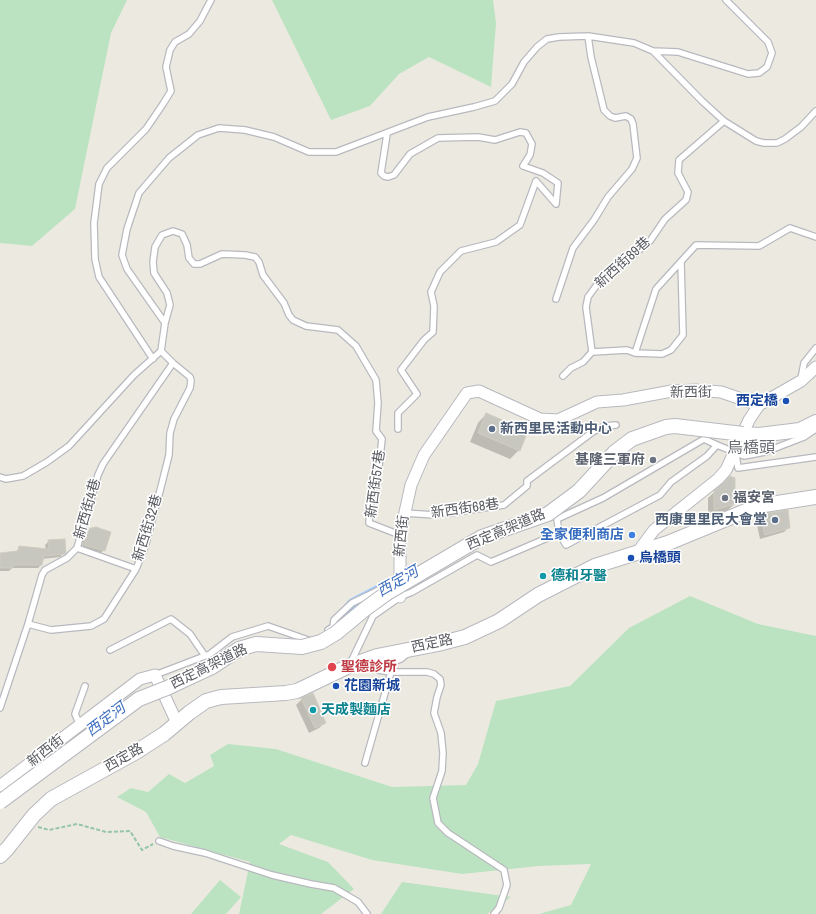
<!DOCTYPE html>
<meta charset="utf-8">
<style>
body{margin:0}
canvas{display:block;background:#eceae0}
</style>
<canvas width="816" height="914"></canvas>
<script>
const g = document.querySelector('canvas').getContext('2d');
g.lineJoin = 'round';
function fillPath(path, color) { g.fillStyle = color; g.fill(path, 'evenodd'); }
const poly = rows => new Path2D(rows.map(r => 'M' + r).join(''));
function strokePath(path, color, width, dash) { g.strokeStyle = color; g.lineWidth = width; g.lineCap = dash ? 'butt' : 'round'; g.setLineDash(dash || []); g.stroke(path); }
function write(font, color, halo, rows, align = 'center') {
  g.font = font + ' "Archivo Narrow","Noto Sans TC",sans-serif'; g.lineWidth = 3; g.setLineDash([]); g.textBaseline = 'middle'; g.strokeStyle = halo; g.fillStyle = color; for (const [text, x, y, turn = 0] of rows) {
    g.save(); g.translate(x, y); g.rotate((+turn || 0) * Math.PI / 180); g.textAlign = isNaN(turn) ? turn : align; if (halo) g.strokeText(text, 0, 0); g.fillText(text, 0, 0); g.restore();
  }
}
const green = poly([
 [0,0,127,0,111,33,75,209,32,246,0,243],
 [272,0,493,0,496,23,491,87,429,57,399,74,370,106,331,120],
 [690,596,758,624,816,636,816,914,539,914,571,905,591,864,539,866,462,874,372,860,291,835,279,844,328,862,354,889,321,914,239,914,250,862,160,837,146,812,117,797,131,788,148,792,169,774,185,783,214,766,210,755,228,744,276,749,392,787,466,785,478,764,496,701,570,686,629,628],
 [220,880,241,897,226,914,191,914],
 [402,882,511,897,487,914,381,914]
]);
const shadow = poly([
 [486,414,519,450,510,459,470,442,478,423],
 [730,477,734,504,728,510,708,516,708,498],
 [760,515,789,527,784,532,760,539,756,520],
 [87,530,104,550,101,553,82,548,84,533],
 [49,541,65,552,60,557,42,559,41,565,38,568,12,568,9,571,0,571,0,554,16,552,20,547,46,550,45,545],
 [302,699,325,723,319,728,309,733,296,705]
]);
const river = poly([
 [336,631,355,607,382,593]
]);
const building = poly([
 [486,413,528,431,520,451,478,433,486,413],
 [730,476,735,478,735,504,714,510,714,491,730,476],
 [788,510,790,528,765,535,760,514,788,510],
 [96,527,111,532,105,551,84,545,87,529,96,527],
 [65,539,66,553,65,554,44,556,42,565,13,565,13,568,0,568,0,553,18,551,19,546,49,549,48,540,65,539],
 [313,693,326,723,315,728,301,698,313,693]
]);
const path = poly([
 [38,827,49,830,77,824,106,832,130,831,142,850,153,844]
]);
const service = poly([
 [653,51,678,52,748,74,759,73,767,67,772,53,768,42,726,0],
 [387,134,381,173,384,176,388,177,394,175,410,154,438,138,478,137,495,140,520,132,526,133,532,144,530,155,523,166,543,173,558,183,556,204,536,181,520,225,496,242,461,251,440,272,431,292,434,306,433,332,424,340,401,370,417,394,398,413,398,429],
 [556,299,573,248,594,220,608,197,632,169,637,158,633,124,631,119,626,116,615,118,610,116,604,110,591,57,588,36],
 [165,323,170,305,167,293,154,273,153,262,155,247,162,235,173,231,182,234,187,245,189,258,194,264,200,264,222,254,245,255,255,257,259,262,263,275,284,303,289,315,293,320,306,326,338,330,356,346,376,380,378,403,376,431,382,439,379,466,371,499,369,523,400,535],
 [592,352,627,350,635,353,656,289,696,245,759,246,790,228,816,237],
 [635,353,662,354,671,350,683,335,681,262],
 [153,359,99,277,95,259,94,223,99,184,107,168,146,129,163,104,171,91,166,67,170,50,175,42,189,34,200,21,211,0],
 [563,376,571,368,583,362,592,352,586,307,588,297,596,286,650,241,665,219,686,200,688,192,678,173,679,160,724,121],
 [801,379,804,363,816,348],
 [717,445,704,439,603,498,557,519,559,533,566,545,660,495,671,482,707,456,717,445,744,456,765,452,804,437,816,429],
 [736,454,738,468,816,457],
 [0,477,6,479,23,476,47,462,69,446,134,375,161,351,165,323,127,269,122,255,127,229,139,193,169,158,198,135,219,128,245,130,274,137,309,152,336,152,428,117,474,107,495,101,512,84,524,62,537,47,547,39,559,37,588,36,634,43,653,51,702,101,724,121,756,141,764,143,777,143,785,139,801,127,816,111],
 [404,513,435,515,504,505,527,486,527,481,594,431,605,426,616,425],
 [77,548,136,569],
 [28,624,51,630,91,626,104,619,136,569,145,547,161,487,169,455,170,433,174,419,190,388,191,381,190,377,173,363],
 [328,630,333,627,334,620,352,603,377,591,399,576],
 [110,650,171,619,190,634,205,656],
 [407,654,401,659,379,667,378,670,391,672,427,672,434,674,440,679,441,685,437,697,434,713,441,733,443,753,442,771,433,798,438,823,448,833,504,870,507,885,499,908,494,914],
 [351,662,373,616,400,597,412,592,477,555,491,562,559,533],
 [155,675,210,654,232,637,268,626,311,641],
 [0,708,28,624,42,575,45,570,67,558,77,548,98,475,103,464,173,363,161,351],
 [80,725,75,714,85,686],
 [365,763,391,672],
 [159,841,173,846,205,853,272,875,311,884,334,888,358,902,367,914]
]);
const minor = poly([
 [637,553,654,530,718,479,726,470,749,420,759,405,801,381,816,367],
 [400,597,400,535,411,485,424,455,467,393,479,391,540,419,558,420,597,402,623,400,672,391,696,390,721,392,759,405],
 [0,786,140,679,155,675,177,723]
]);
const tertiary = poly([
 [743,434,759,435,800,430,816,422],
 [0,856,7,849,34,815,51,799,136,752,164,734,189,713,206,701,221,697,286,693,297,691,349,666,377,656,438,644,465,637,499,621,538,595,595,566,668,543,758,506,816,497]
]);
const tertiaryBridge = poly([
 [0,802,139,699,167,688,212,667,239,649,256,644,302,647,321,642,336,633,365,609,387,593,482,537,548,514,579,491,615,452,632,439,666,427,675,426,743,434]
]);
const markers = [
 [786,401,4,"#1a4fb4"],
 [492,429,4,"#5c6f8a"],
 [653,460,4,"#6b7280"],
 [725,498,4,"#6b7280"],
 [775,520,4,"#5c6f8a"],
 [632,535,4,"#3f7fe0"],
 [631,558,4,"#1a4fb4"],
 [543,576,4,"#0f9aa8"],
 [332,667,5,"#e0444e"],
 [336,686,4,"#1a4fb4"],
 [313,710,4,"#0f9aa8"]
];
const streetNames = [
 ["新西街89巷",623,263,-42],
 ["新西街",691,393,-1],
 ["新西街57巷",376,484,-82],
 ["新西街4巷",88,509,-74],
 ["新西街68巷",465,509,-8],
 ["新西街32巷",148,528,-73],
 ["西定高架道路",506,530,-23],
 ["新西街",402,536,-84],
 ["西定路",432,644,-12],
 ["西定高架道路",209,667,-26],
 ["新西街",46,751,-38],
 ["西定路",124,758,-30]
];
const transitNames = [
 ["西定橋",778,401,"right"],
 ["烏橋頭",639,558],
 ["花園新城",344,686]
];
const serviceNames = [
 ["新西里民活動中心",500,429],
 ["西康里里民大會堂",767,520,"right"]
];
const worshipNames = [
 ["基隆三軍府",645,460],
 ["福安宮",733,498,"left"]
];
const shopNames = [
 ["全家便利商店",624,535]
];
const cultureNames = [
 ["德和牙醫",551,576],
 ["天成製麵店",321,710]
];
const healthNames = [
 ["聖德診所",341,667]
];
const waterNames = [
 ["西定河",398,582,-30],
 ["西定河",106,720,-37]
];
const quarterNames = [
 ["烏橋頭",751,449]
];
fillPath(green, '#bce3c1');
fillPath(shadow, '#0003');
strokePath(river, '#9fc9fd', 19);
fillPath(building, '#c8c7bf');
strokePath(building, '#d0ccbf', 1);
strokePath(service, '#b8b9bf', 8);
strokePath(minor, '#b8b9bf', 13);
strokePath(tertiary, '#b8b9bf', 16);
strokePath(path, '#96c4a8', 2, [4, 2]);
strokePath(service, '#fff', 5.5);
strokePath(minor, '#fff', 11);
strokePath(tertiary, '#fff', 14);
strokePath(tertiaryBridge, '#b8b9bf', 16, []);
strokePath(tertiaryBridge, '#fff', 14);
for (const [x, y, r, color] of markers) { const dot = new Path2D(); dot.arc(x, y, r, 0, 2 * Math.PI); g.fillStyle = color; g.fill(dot); strokePath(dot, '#fff', 1.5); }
write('14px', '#595b61', '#fff', streetNames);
write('bold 14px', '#164399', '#fff', transitNames, 'left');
write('bold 14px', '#4e5e75', '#fff', serviceNames, 'left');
write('bold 14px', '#5b616d', '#fff', worshipNames, 'right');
write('bold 14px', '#366cbe', '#fff', shopNames, 'right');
write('bold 14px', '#0d838f', '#fff', cultureNames, 'left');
write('bold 14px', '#be3a42', '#fff', healthNames, 'left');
write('italic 15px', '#4371bf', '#fff', waterNames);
write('16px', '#6a6d73', '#fff', quarterNames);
</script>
